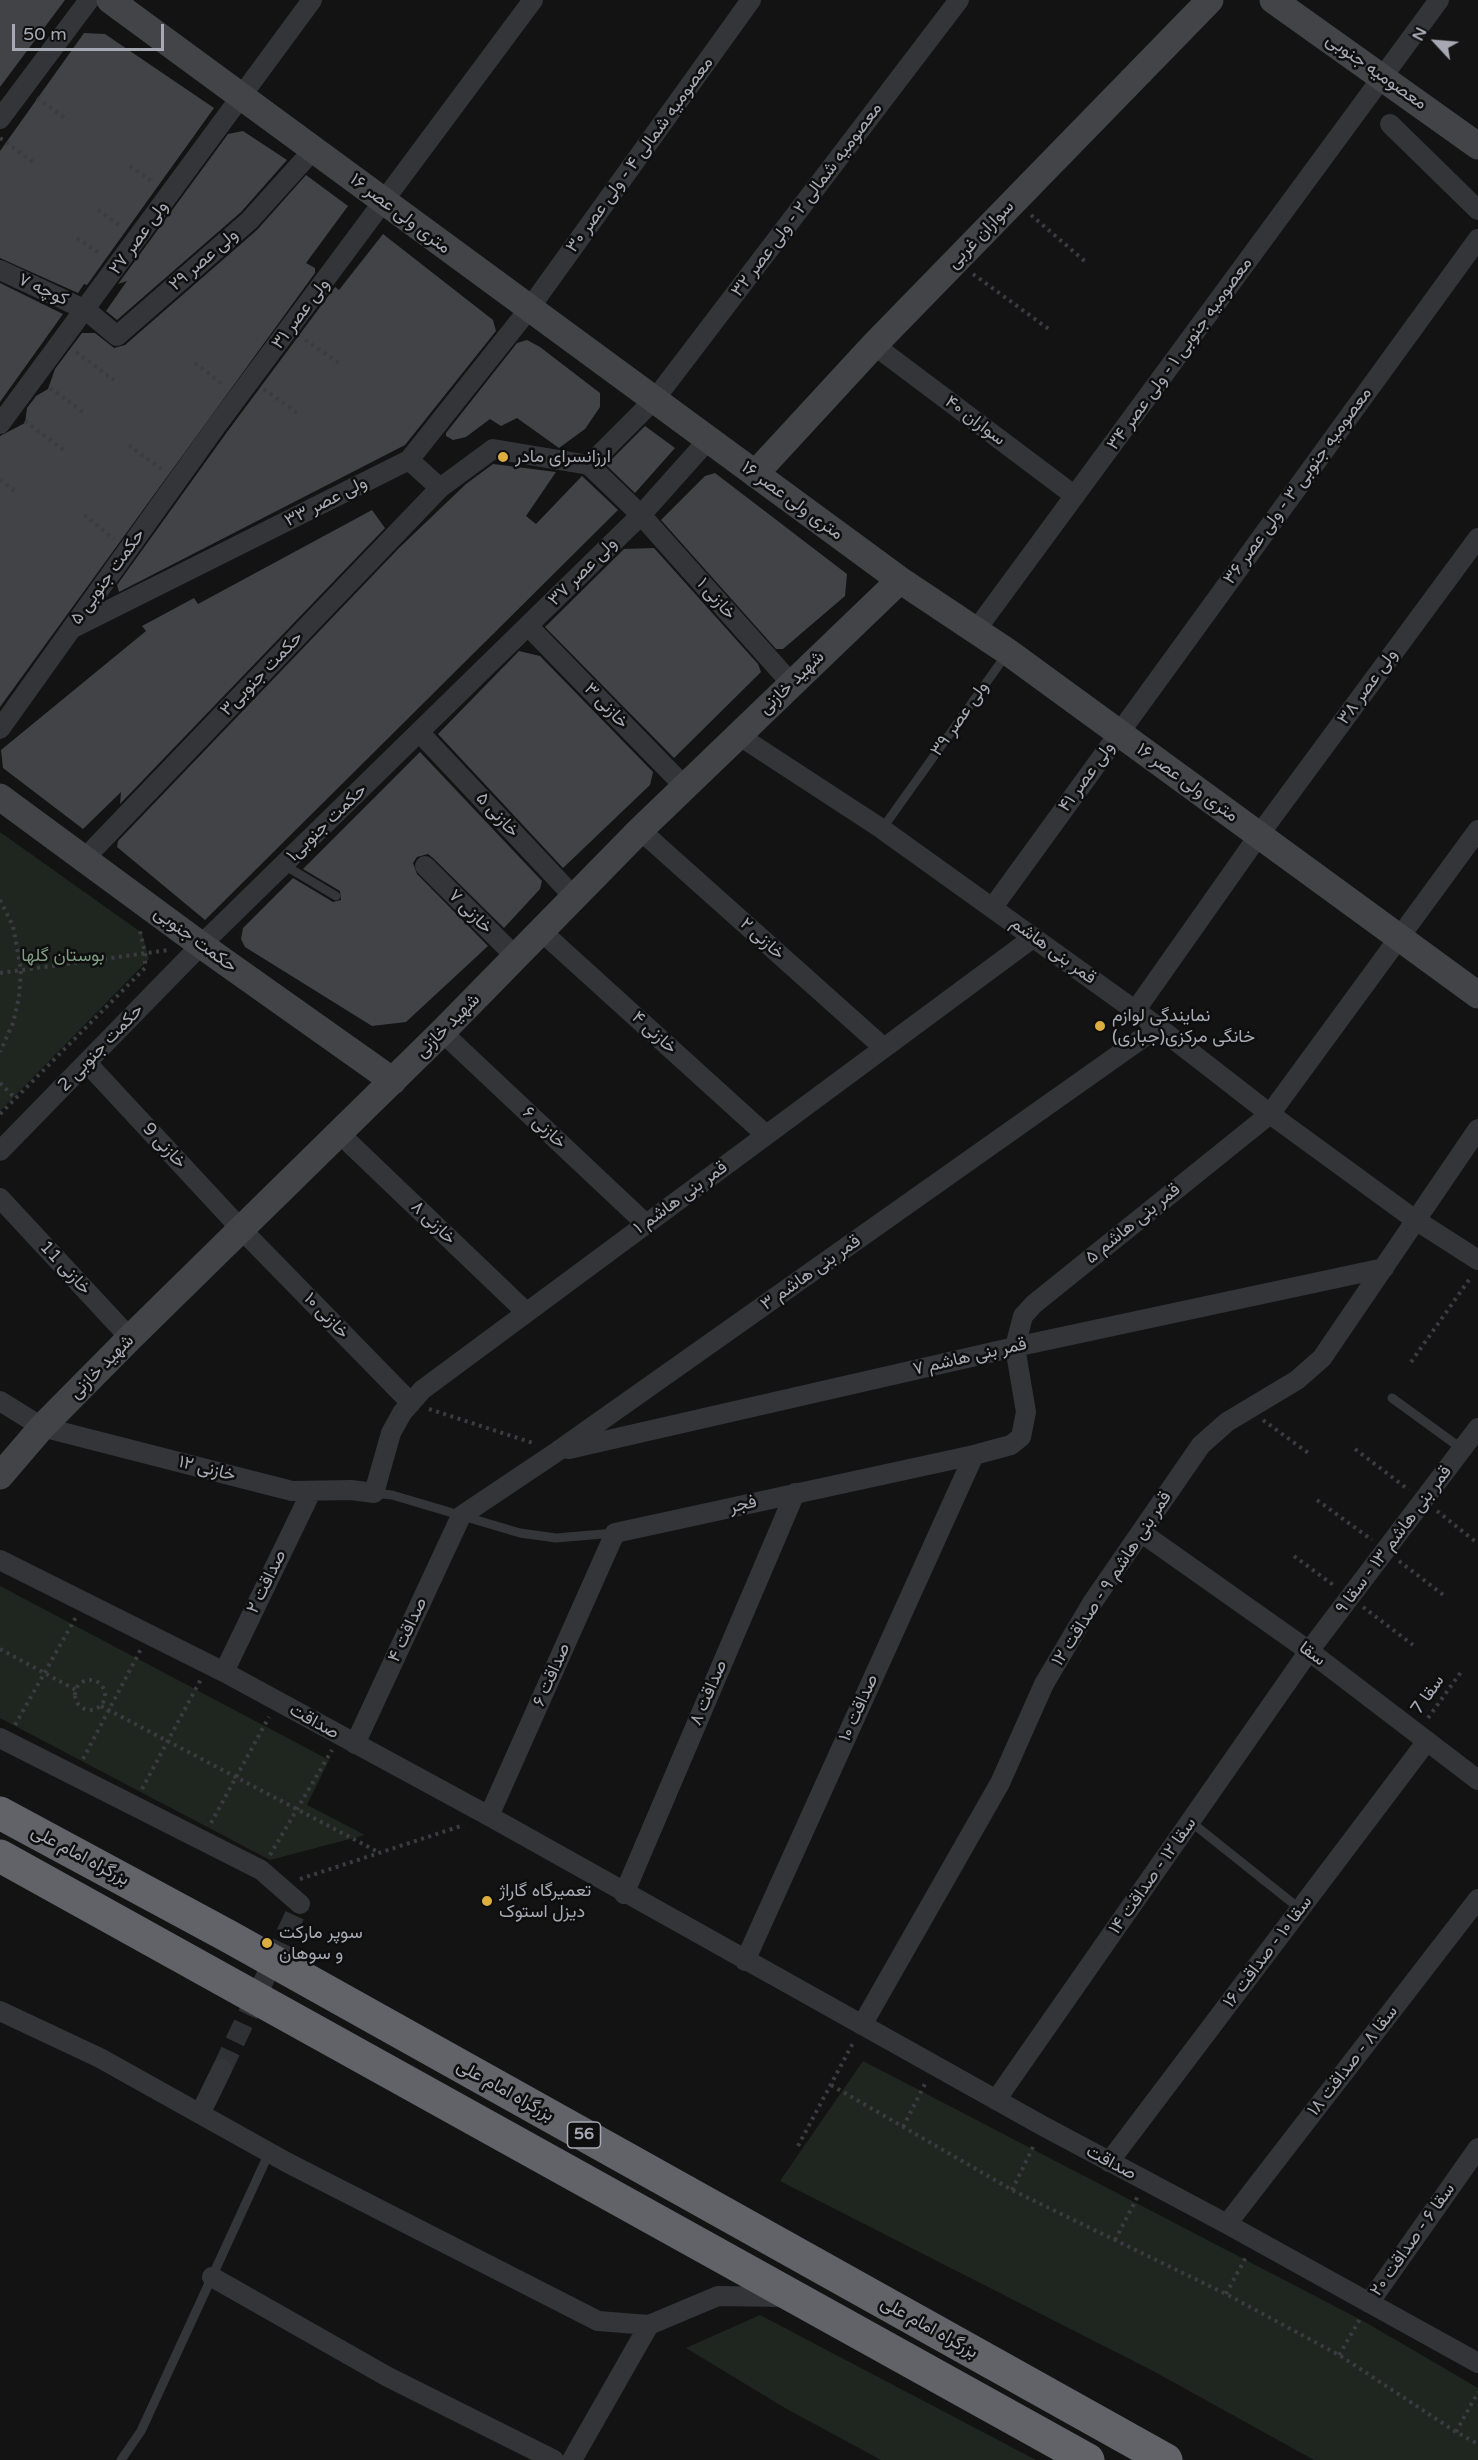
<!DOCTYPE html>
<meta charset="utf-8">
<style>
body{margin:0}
#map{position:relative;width:1478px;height:2460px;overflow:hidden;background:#131314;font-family:"Varela Round",sans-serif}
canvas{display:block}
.north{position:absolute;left:1406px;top:12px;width:60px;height:60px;-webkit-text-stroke:4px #0e0e0f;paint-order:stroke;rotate:296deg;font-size:16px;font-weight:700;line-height:24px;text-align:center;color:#a6a9b3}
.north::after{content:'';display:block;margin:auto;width:21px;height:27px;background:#a6a9b3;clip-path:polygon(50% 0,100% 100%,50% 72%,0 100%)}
.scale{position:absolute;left:12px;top:24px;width:152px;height:27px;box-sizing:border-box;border:3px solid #a6a9b3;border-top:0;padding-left:8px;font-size:18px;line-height:21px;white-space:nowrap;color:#a6a9b3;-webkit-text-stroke:4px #0e0e0f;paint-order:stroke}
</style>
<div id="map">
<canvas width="1478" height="2460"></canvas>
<div class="north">N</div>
<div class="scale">50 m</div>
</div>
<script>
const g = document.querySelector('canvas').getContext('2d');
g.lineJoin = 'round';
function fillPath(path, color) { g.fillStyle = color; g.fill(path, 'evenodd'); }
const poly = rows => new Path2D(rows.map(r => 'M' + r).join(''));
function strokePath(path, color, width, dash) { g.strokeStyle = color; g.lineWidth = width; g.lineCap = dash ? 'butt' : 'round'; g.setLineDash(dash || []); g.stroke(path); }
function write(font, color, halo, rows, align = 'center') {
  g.font = font + ' "Varela Round",Vazirmatn,sans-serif'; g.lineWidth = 5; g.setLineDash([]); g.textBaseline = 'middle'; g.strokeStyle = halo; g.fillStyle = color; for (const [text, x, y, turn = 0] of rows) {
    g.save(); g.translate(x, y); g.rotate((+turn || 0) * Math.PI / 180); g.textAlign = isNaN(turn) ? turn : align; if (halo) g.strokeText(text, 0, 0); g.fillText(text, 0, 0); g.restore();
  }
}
const green = poly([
 [0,832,142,933,149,959,0,1111],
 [0,1586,329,1760,307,1805,365,1835,270,1860,0,1718],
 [863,2061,1365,2322,1478,2388,1478,2460,1314,2460,1155,2372,780,2181],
 [760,2315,1036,2460,881,2460,785,2408,686,2348]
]);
const building = poly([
 [0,0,65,0,0,87],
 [84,33,105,34,214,108,87,285,84,284,78,293,0,258,0,151],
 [243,131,287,160,241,212,117,320,106,311,127,281,118,284,228,134],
 [306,175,348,206,306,263,315,268,315,273,0,707,0,436,25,423,27,408,36,396,48,389,55,369,82,333,95,333,114,348,125,345,257,230],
 [383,234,493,320,496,331,405,445,119,592,117,585,227,432,335,287,339,290],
 [0,283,63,314,0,402],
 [527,340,540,347,600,393,600,407,585,429,559,448,517,418,501,426,490,419,466,437,453,440,446,436,446,433,517,343],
 [645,426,675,448,635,493,606,465],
 [493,464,556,472,526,516,536,524,582,476,618,510,205,920,117,847,118,841,399,548,466,484],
 [715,473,847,574,845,596,783,649,776,649,661,520,705,476],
 [372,510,385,528,120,804,121,792,83,829,3,768,1,750,146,631,142,626,194,598,198,604],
 [654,548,758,664,761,672,674,758,545,627,624,549],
 [519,651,540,656,653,772,650,785,563,868,438,734],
 [420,752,542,881,540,889,504,928,433,858,428,854,417,857,413,863,417,874,488,946,406,1022,372,1026,245,947,241,939,243,928,293,878,333,902,341,900,340,891,303,869]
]);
const streetTunnel = poly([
 [222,2069,300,1904]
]);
const path = poly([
 [37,98,68,120],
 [0,138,36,164],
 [130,166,154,183],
 [98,210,122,227],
 [1031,215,1087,263],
 [77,238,101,254],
 [973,274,1050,330],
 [305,340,339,363],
 [76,352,114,380],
 [195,363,223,385],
 [50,388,83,412],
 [264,389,300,415],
 [25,421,65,451],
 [129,445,162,470],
 [0,480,17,493],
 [84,515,114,539],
 [0,900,13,926,21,970,19,997,13,1023,0,1052],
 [0,973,169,950],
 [0,1083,16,1099],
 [0,1114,145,968,145,953,139,927],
 [1411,1362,1471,1277],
 [429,1409,536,1444],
 [1263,1420,1311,1455],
 [1355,1449,1409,1490],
 [1317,1500,1372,1540],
 [1437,1511,1476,1542],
 [1294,1556,1336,1587],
 [1399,1561,1446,1597],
 [1363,1607,1413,1645],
 [0,1649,76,1690],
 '75 1695a15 15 0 1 1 30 0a15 15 0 1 1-30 0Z',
 [101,1706,380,1853],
 [1428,1718,1461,1672],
 [15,1725,76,1617],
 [83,1759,141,1649],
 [142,1789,201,1679],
 [211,1823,269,1717],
 [270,1855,332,1750],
 [300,1879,464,1825],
 [831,2085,1012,2190,1226,2294,1339,2355,1456,2432,1478,2444],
 [903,2127,926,2082],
 [798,2146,854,2041],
 [1012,2190,1035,2143],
 [1115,2240,1138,2196],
 [1226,2294,1247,2255],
 [1339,2355,1360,2319],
 [1456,2432,1478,2392]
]);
const lane = poly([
 [882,829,1006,655],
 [284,865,336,896],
 [1392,1398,1462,1449],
 [374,1493,392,1495,520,1533,556,1538,615,1533],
 [1191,1822,1300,1909],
 [121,2460,141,2431,269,2153]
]);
const street = poly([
 [0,119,89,0],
 [1390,124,1478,210],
 [0,270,86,310,117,336,249,221,314,149],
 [874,345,1075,496],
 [0,424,312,0],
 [409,460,440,488,493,449,589,465,655,399,959,0],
 [589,465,641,515,791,683],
 [528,626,685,787],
 [71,629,409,460,529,309,751,0],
 [976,630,1439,0],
 [0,729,217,425,533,0],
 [420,733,574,897],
 [738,735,882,829,1158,1027,1270,1114,1414,1219,1478,1260],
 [640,830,884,1048],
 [84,859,440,488],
 [425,866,516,957],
 [993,907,1478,239],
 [541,931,766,1135],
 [1135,1011,1259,835,1478,538],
 [442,1032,646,1224],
 [87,1063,241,1229,411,1403],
 [339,1133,526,1312],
 [0,1151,201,945,641,515,708,440],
 [0,1198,130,1338],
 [0,1401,42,1427,292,1491,351,1490,374,1493,391,1433,402,1413,422,1390,1034,937],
 [569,1449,1015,1347,1384,1268],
 [1142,1533,1309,1651,1478,1780],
 [0,1560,224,1672,489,1816,1043,2126,1227,2224,1478,2363],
 [224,1672,311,1492],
 [0,1738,261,1870,300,1904],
 [355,1744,461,1516,558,1451,1158,1027],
 [489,1816,615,1533,974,1455,1011,1445,1021,1437,1026,1412,1015,1347,1023,1316,1034,1304,1270,1114,1478,830],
 [624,1894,795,1493],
 [745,1961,974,1455],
 [0,2011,100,2058,288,2163,598,2321,649,2325,718,2296,785,2297],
 [862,2025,1000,1783,1044,1684,1092,1603,1201,1445,1227,1422,1297,1380,1322,1358,1478,1129],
 [996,2100,1309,1651,1478,1428],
 [200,2114,222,2069],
 [1109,2162,1427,1741],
 [1227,2224,1478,1899],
 [212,2277,388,2377,554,2460],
 [1369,2303,1478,2148],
 [572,2460,649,2325]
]);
const secondary = poly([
 [110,0,900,580,1008,652,1478,995],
 [1273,0,1478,146],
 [755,474,874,345,1210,0],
 [0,797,201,945,393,1081],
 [0,1476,42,1427,130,1338,442,1032,640,830,900,580]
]);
const highway = poly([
 [0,1813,228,1936,1166,2460],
 [0,1856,1088,2460]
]);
const markers = [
 [503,457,6,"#dead40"],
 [1100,1026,6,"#dead40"],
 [487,1901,6,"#dead40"],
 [267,1943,6,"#dead40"]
];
const shields = [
 [584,2135,33]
];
const shieldNames = [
 ["56",584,2135]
];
const streetNames = [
 ["معصومیه جنوبی",1376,72,35],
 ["معصومیه شمالی ۴ - ولی عصر ۳۰",640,155,-54],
 ["معصومیه شمالی ۲ - ولی عصر ۳۲",807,200,-53],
 ["۱۶ متری ولی عصر",400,214,37],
 ["سواران غربی",981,235,-46],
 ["ولی عصر ۲۷",139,238,-54],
 ["ولی عصر ۲۹",204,260,-41],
 ["کوچه ۷",43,290,25],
 ["ولی عصر ۳۱",301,314,-53],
 ["معصومیه جنوبی ۱ - ولی عصر ۳۴",1180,354,-54],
 ["سواران ۴۰",975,421,37],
 ["معصومیه جنوبی ۳ - ولی عصر ۳۶",1298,486,-54],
 ["۱۶ متری ولی عصر",792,501,36],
 ["ولی عصر ۳۳",326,502,-27],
 ["ولی عصر ۳۷",583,572,-45],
 ["حکمت جنوبی ۵",108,577,-54],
 ["خازنی ۱",716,599,48],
 ["حکمت جنوبی۳",262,674,-46],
 ["شهید خازنی",792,683,-44],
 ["ولی عصر ۳۸",1368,687,-54],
 ["خازنی ۳",606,706,46],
 ["ولی عصر ۳۹",960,719,-55],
 ["ولی عصر ۴۱",1087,777,-54],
 ["۱۶ متری ولی عصر",1187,783,36],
 ["خازنی ۵",497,815,47],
 ["حکمت جنوبی۱",327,823,-44],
 ["خازنی ۷",470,912,45],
 ["خازنی ۲",762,939,42],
 ["حکمت جنوبی",195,940,36],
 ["قمر بنی هاشم",1053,951,36],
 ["شهید خازنی",448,1026,-45],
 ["خازنی ۴",654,1033,42],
 ["حکمت جنوبی 2",101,1048,-46],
 ["خازنی ۶",544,1128,43],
 ["خازنی 9",164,1146,47],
 ["قمر بنی هاشم ۱",681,1198,-36],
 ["خازنی ۸",433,1223,44],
 ["قمر بنی هاشم ۵",1133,1224,-39],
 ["خازنی 11",65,1268,47],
 ["قمر بنی هاشم ۳",811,1273,-35],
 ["خازنی ۱۰",326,1316,46],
 ["قمر بنی هاشم ۷",970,1357,-13],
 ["شهید خازنی",102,1367,-45],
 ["خازنی ۱۲",207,1469,14],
 ["فجر",743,1505,-13],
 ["قمر بنی هاشم ۱۳ - سقا ۹",1394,1540,-53],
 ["قمر بنی هاشم ۹ - صداقت ۱۲",1112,1579,-57],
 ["صداقت ۲",267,1582,-64],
 ["صداقت ۴",408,1630,-65],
 ["سقا",1312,1654,36],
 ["صداقت ۶",552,1675,-66],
 ["صداقت ۸",709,1693,-67],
 ["سقا 7",1428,1695,-55],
 ["صداقت ۱۰",859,1708,-66],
 ["صداقت",314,1722,29],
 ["بزرگراه امام علی",80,1856,28],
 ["سقا ۱۲ - صداقت ۱۴",1153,1876,-55],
 ["سقا ۱۰ - صداقت ۱۶",1268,1952,-53],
 ["سقا ۸ - صداقت ۱۸",1353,2061,-52],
 ["بزرگراه امام علی",505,2091,29],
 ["صداقت",1111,2163,28],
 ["سقا ۶ - صداقت ۲۰",1413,2240,-55],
 ["بزرگراه امام علی",929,2328,29]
];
const poiNames = [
 ["ارزانسرای مادر",515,457],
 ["نمایندگی لوازم",1112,1016],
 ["خانگی مرکزی(جباری)",1112,1037],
 ["تعمیرگاه گاراژ",499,1891],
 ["دیزل استوک",499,1912],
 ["سوپر مارکت",279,1933],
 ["و سوهان",279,1954]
];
const parkNames = [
 ["بوستان گلها",63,956]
];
fillPath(green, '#1f2620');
fillPath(building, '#424347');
strokePath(streetTunnel, '#303134', 20, [20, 10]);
strokePath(path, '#3a3c3f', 4, [3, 4.5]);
strokePath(lane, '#343539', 9);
strokePath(street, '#343539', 20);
strokePath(secondary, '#424448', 27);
strokePath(highway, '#616369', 33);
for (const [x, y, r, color] of markers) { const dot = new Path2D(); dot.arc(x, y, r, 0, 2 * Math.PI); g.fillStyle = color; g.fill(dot); strokePath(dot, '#0e0e0f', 2); }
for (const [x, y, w] of shields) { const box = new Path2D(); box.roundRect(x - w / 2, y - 13, w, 26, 4.5); g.fillStyle = '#0e0e0f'; g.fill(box); strokePath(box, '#a6a9b3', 1.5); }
write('bold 16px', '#a6a9b3', null, shieldNames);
write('18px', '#a6a9b3', '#0e0e0f', streetNames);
write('18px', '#a6a9b3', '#0e0e0f', poiNames, 'left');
write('18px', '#7e9c81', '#0e0e0f', parkNames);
</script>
